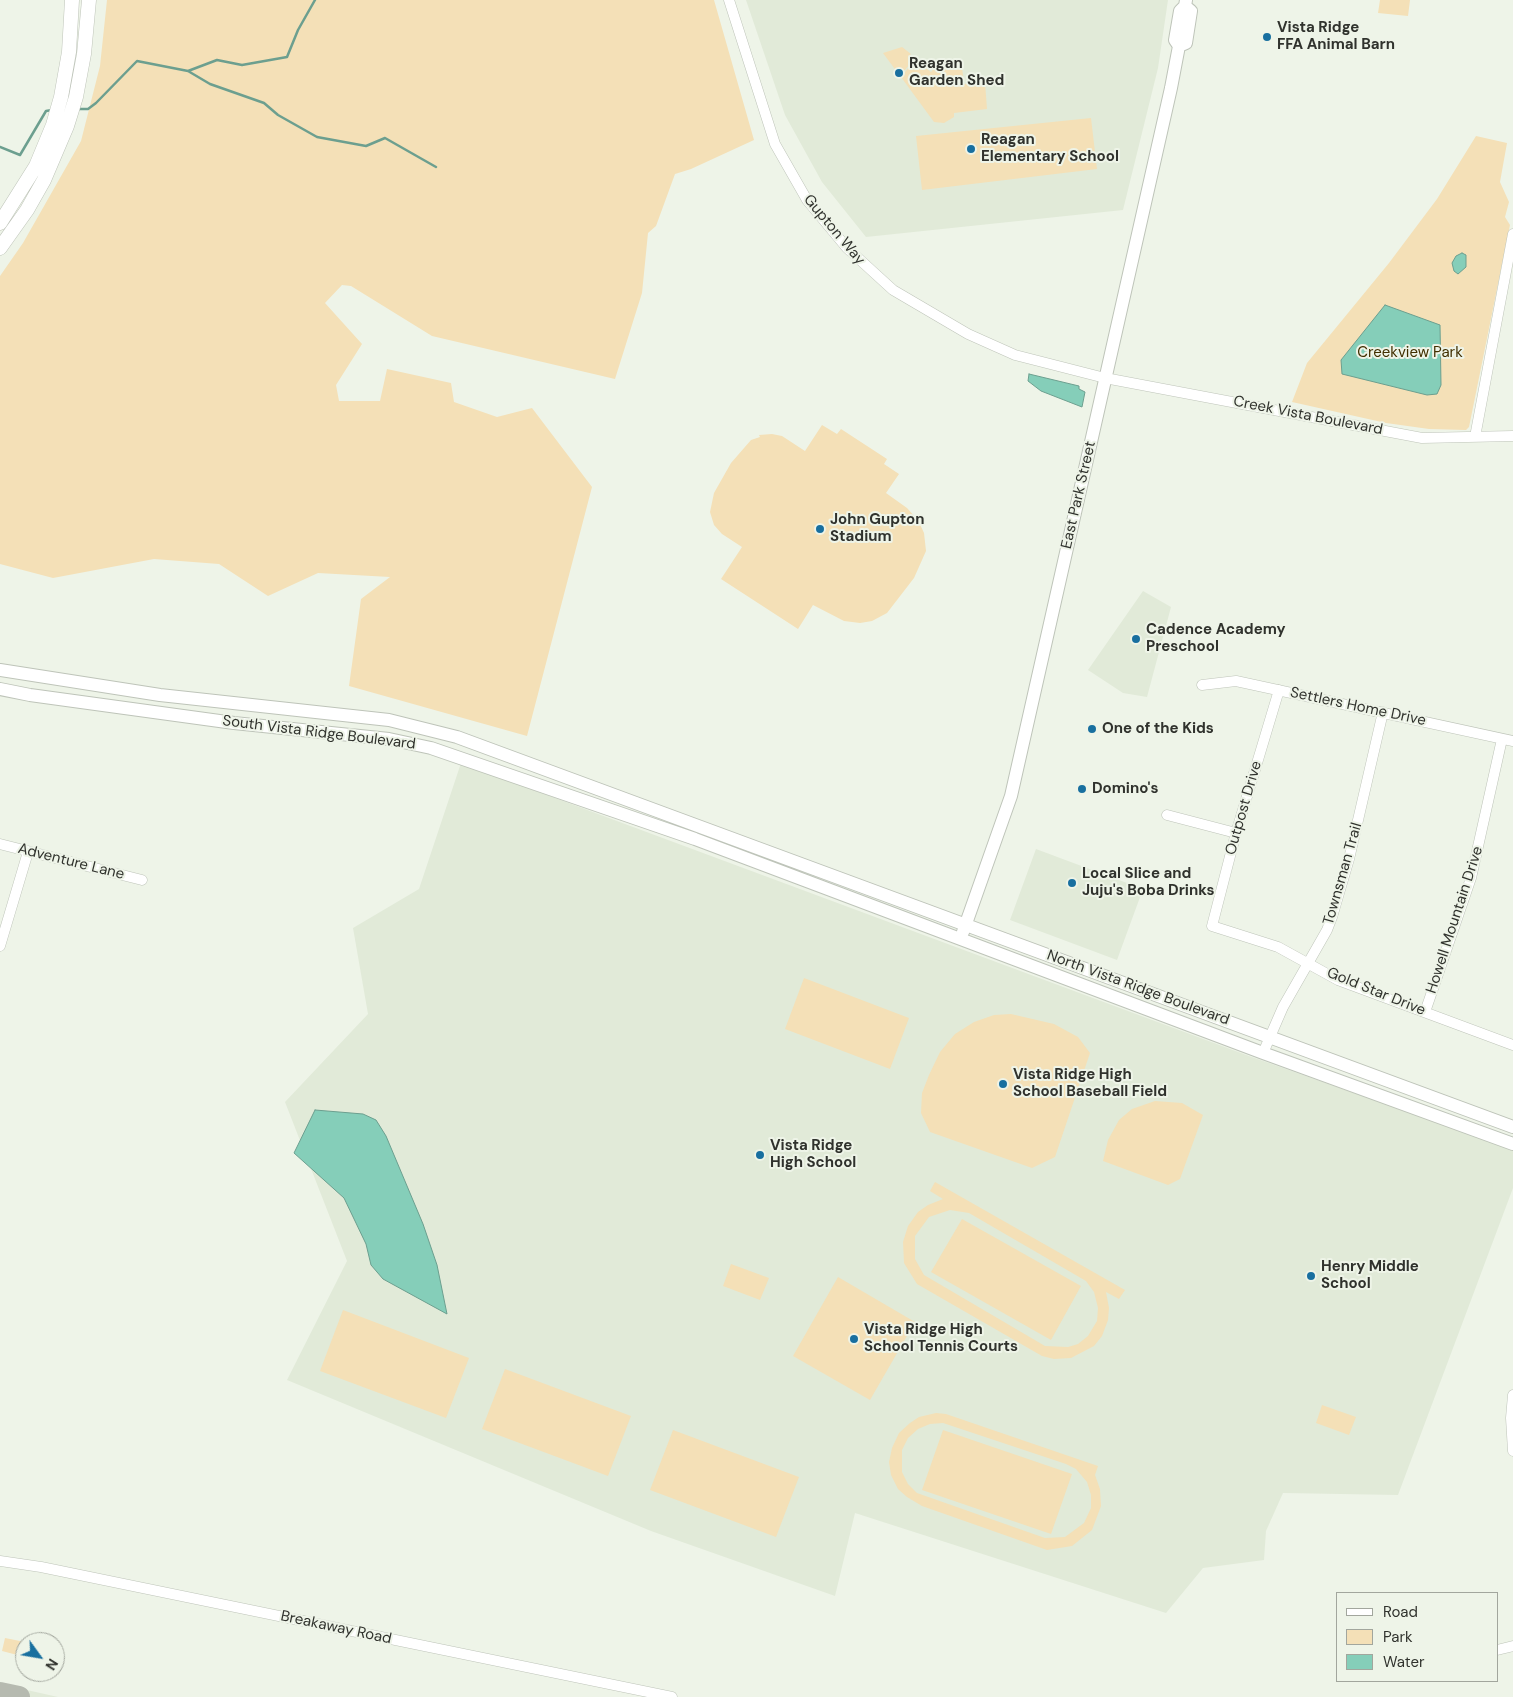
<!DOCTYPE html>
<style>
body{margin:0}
#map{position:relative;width:1513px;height:1697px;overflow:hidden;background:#eef4e8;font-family:"DM Sans",sans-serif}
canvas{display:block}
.legend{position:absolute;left:1336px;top:1592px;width:162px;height:90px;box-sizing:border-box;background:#eef4e8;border:1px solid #a2a69d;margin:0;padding:6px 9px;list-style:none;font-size:15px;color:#30322d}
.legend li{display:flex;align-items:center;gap:10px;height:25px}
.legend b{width:25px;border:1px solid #a2a69d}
.north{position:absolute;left:15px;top:1632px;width:50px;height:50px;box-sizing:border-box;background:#eef4e8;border:1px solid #a2a69d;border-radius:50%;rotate:122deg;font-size:14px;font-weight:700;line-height:20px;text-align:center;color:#30322d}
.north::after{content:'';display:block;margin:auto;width:18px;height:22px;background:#186f9f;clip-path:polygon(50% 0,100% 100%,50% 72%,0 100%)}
</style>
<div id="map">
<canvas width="1513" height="1697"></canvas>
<ul class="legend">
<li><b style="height:6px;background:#fff"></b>Road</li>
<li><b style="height:14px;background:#f4e0b7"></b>Park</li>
<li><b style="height:14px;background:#85ceb9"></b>Water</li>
</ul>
<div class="north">N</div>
</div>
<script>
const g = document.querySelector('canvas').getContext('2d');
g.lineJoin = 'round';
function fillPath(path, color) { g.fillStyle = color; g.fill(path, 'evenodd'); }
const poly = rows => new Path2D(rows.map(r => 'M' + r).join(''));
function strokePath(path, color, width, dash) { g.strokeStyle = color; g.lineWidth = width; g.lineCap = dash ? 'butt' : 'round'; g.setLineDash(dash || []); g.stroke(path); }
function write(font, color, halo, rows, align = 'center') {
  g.font = font + ' "DM Sans",sans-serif'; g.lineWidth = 4; g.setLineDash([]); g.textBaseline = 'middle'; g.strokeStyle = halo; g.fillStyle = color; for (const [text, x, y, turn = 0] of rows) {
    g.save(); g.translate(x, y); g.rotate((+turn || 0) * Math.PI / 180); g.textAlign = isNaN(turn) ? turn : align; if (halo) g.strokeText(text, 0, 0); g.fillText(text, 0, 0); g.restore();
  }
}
const built = poly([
 [746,0,1168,0,1158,68,1123,210,866,237,822,182,785,115],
 [1143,591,1171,607,1147,697,1123,693,1088,670],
 [461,763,1249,1056,1513,1149,1513,1188,1398,1495,1283,1493,1266,1531,1264,1560,1203,1568,1166,1613,855,1513,835,1596,651,1531,287,1380,347,1261,285,1102,368,1014,353,928,419,889],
 [1036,849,1143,889,1117,960,1010,920],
 [0,1684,58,1697,0,1697]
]);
const green = poly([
 [107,0,714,0,754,140,691,169,675,174,656,226,648,233,642,293,615,379,432,336,351,286,342,285,325,303,362,344,336,385,339,401,380,401,387,369,451,383,454,402,497,417,532,408,592,487,527,736,349,686,361,599,390,577,318,573,268,596,219,564,154,559,53,578,0,564,0,276,23,243,81,141,100,66],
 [1380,0,1410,0,1408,16,1378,13],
 [902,47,911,54,909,56,914,59,900,76,883,53],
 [915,60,931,72,941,61,944,60,944,67,962,67,964,84,985,82,987,109,954,113,954,117,944,123,934,122,901,77],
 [1091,118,1097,169,922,190,916,136],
 [1476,136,1507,143,1500,182,1509,202,1505,217,1510,225,1469,427,1466,430,1429,429,1386,423,1292,402,1307,363,1389,263,1437,199],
 [822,425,837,434,841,429,887,459,884,464,899,474,886,493,907,508,918,520,924,533,926,551,914,578,887,613,872,621,860,623,844,621,813,605,798,629,721,579,742,547,722,534,714,525,710,512,714,493,731,463,751,440,760,437,759,435,772,434,782,436,805,451],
 [804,978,909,1018,890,1069,785,1029],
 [1011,1014,1054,1024,1078,1037,1090,1053,1055,1157,1032,1168,930,1132,921,1113,922,1093,929,1075,940,1052,955,1034,974,1022,994,1015],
 [1155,1101,1182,1103,1203,1115,1180,1179,1168,1185,1103,1161,1108,1140,1119,1120,1132,1109],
 [935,1182,1125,1290,1119,1299,1106,1292,1109,1308,1108,1320,1102,1336,1094,1346,1071,1358,1054,1359,1042,1356,917,1284,904,1263,903,1242,908,1226,918,1212,928,1205,943,1199,930,1191],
 [950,1210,969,1213,1086,1281,1094,1292,1098,1308,1097,1321,1088,1336,1078,1344,1068,1347,1045,1346,924,1275,915,1259,915,1236,929,1217],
 [962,1219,1081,1286,1051,1340,931,1272],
 [731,1264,769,1278,760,1300,723,1286],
 [838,1277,915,1322,870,1400,793,1356],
 [343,1310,469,1358,446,1418,320,1371],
 [505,1369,631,1416,608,1476,482,1429],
 [1322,1405,1356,1417,1349,1435,1316,1423],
 [936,1413,946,1414,1098,1466,1095,1475,1100,1489,1101,1506,1092,1530,1072,1546,1047,1550,922,1506,907,1497,898,1489,891,1475,889,1462,892,1448,899,1433,910,1423,919,1417],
 [943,1423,1066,1464,1076,1469,1087,1482,1091,1495,1091,1508,1084,1523,1065,1537,1045,1538,917,1493,908,1484,902,1472,902,1450,908,1438,918,1429,930,1424],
 [673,1430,799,1477,776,1537,650,1490],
 [943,1430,1072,1474,1051,1534,922,1490],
 [5,1638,25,1642,25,1657,2,1651]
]);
const water = poly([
 [1462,253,1466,255,1466,267,1458,274,1454,271,1452,263,1456,256,1462,253],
 [1385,305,1440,325,1441,385,1437,394,1427,395,1342,374,1341,360,1385,305],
 [1029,374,1079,386,1079,389,1085,392,1082,407,1041,391,1028,381,1029,374],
 [315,1110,363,1114,376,1120,386,1136,423,1224,437,1265,447,1314,383,1279,371,1265,366,1244,344,1198,294,1153,315,1110]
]);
const stream = poly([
 [188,71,217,60,242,65,287,57,298,30,315,0],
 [78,109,88,109,96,103,137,61,188,71,210,84,264,103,278,115,317,137,366,146,385,138,436,167],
 [0,147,20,155,46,111,52,110]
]);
const taxiway = poly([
 [0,1693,19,1697]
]);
const minor = poly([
 [729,0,775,144,807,200,847,248,893,290,968,334,1015,355,1105,378,1422,438,1513,436],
 [1475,437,1513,234],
 [1202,685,1236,681,1513,741],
 [1279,690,1236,833,1212,926,1278,947,1338,980,1513,1045],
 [1167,815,1236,833],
 [0,844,142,880],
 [0,946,28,852],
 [1425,1012,1471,878,1502,739],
 [1263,1053,1283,1007,1327,930,1332,917,1349,859,1383,712],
 [1513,1395,1511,1418,1513,1451],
 [0,1561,41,1567,672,1697],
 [1497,1650,1513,1646]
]);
const tertiary = poly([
 [1179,46,1186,43,1191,11,1185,6],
 [0,670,160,695,389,720,457,737,1513,1127],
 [0,689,30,695,234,723,389,739,431,748,695,839,1263,1053,1513,1144],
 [963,932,1011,796,1171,88,1179,46,1175,40,1180,11,1185,6,1186,0]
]);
const secondary = poly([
 [0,223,36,166,53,125,61,97,69,52,72,0],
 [0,248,27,210,44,180,67,126,76,97,84,54,89,0]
]);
const markers = [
 [1267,37,5,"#186f9f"],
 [899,73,5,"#186f9f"],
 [971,149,5,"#186f9f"],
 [820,529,5,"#186f9f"],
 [1136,639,5,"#186f9f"],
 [1092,729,5,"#186f9f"],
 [1082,789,5,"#186f9f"],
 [1072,883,5,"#186f9f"],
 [1003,1084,5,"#186f9f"],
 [760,1155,5,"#186f9f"],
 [1311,1276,5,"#186f9f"],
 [854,1339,5,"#186f9f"]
];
const poiNames = [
 ["Vista Ridge",1277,28],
 ["FFA Animal Barn",1277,45],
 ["Reagan",909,64],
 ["Garden Shed",909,81],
 ["Reagan",981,140],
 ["Elementary School",981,157],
 ["John Gupton",830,520],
 ["Stadium",830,537],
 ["Cadence Academy",1146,630],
 ["Preschool",1146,647],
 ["One of the Kids",1102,729],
 ["Domino's",1092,789],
 ["Local Slice and",1082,874],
 ["Juju's Boba Drinks",1082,891],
 ["Vista Ridge High",1013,1075],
 ["School Baseball Field",1013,1092],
 ["Vista Ridge",770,1146],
 ["High School",770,1163],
 ["Henry Middle",1321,1267],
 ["School",1321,1284],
 ["Vista Ridge High",864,1330],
 ["School Tennis Courts",864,1347]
];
const streetNames = [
 ["Gupton Way",834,230,50],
 ["Creek Vista Boulevard",1308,416,11],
 ["East Park Street",1079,495,-77],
 ["Settlers Home Drive",1358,707,12],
 ["South Vista Ridge Boulevard",319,733,7],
 ["Outpost Drive",1244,808,-74],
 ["Adventure Lane",71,862,14],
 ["Townsman Trail",1343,874,-74],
 ["Howell Mountain Drive",1455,920,-72],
 ["North Vista Ridge Boulevard",1138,988,20],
 ["Gold Star Drive",1376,992,22],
 ["Breakaway Road",336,1628,12]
];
const parkNames = [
 ["Creekview Park",1410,353]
];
fillPath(built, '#e1ead8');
fillPath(green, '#f4e0b7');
fillPath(water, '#85ceb9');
strokePath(water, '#6c9f8f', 1);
strokePath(stream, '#6c9f8f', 2.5);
strokePath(taxiway, '#b6bab0', 22);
strokePath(minor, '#bec4b9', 11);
strokePath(tertiary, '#bec4b9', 14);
strokePath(secondary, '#bec4b9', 15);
strokePath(minor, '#fff', 10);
strokePath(tertiary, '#fff', 12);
strokePath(secondary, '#fff', 14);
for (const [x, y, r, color] of markers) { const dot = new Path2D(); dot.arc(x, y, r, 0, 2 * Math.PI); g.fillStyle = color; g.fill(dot); strokePath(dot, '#eef4e8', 2); }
write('bold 15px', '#30322d', '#eef4e8', poiNames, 'left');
write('15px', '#30322d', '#eef4e8', streetNames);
write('15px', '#412f00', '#eef4e8', parkNames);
</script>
